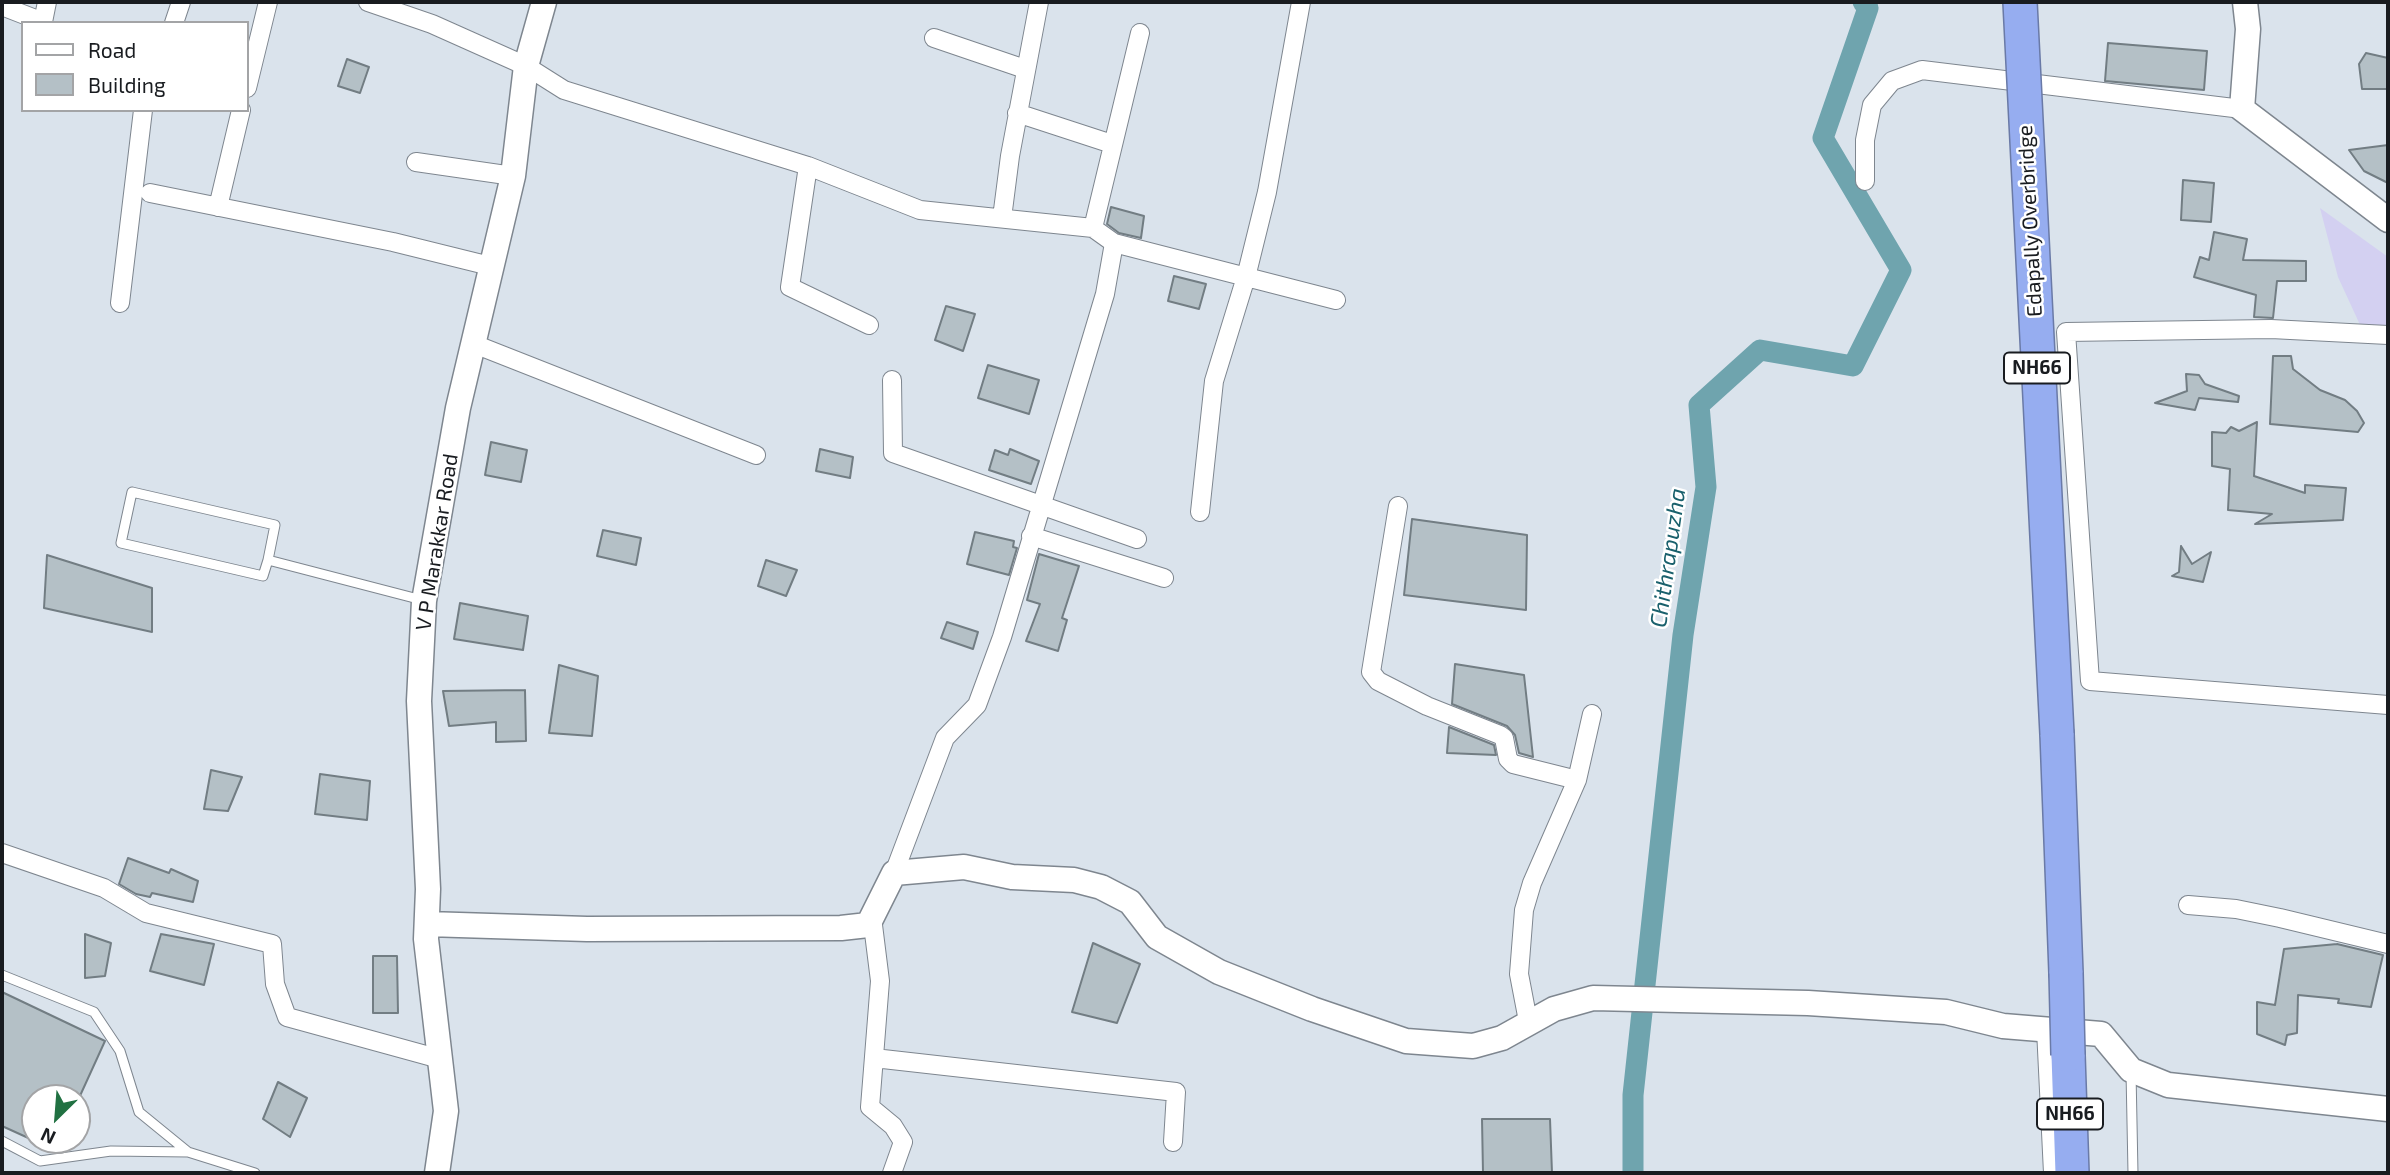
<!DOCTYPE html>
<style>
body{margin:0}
#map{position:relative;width:2390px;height:1175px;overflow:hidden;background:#dae3ec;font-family:"Exo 2",sans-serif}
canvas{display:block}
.frame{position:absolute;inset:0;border:4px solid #191c20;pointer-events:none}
.legend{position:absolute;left:21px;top:21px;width:228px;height:91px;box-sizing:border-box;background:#fff;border:2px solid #a3a4a6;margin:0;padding:9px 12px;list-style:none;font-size:21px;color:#191c20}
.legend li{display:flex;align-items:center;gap:14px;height:35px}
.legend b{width:35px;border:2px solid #a3a4a6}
.north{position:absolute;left:21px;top:1084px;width:70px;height:70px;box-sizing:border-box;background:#fff;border:2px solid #a3a4a6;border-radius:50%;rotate:205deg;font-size:19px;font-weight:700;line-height:28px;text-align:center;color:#191c20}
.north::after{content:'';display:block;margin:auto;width:24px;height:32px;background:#217142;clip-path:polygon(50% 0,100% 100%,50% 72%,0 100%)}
</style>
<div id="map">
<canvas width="2390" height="1175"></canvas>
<div class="frame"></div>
<ul class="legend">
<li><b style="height:9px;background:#fff"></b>Road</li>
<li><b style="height:19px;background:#b4c0c6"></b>Building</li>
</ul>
<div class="north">N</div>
</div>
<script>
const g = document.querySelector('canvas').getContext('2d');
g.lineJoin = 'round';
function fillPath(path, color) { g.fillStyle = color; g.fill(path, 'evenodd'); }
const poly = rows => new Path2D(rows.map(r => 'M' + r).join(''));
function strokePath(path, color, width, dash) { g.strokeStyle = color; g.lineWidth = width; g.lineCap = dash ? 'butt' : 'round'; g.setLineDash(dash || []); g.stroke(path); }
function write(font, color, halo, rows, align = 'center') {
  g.font = font + ' "Exo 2",sans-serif'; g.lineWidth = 5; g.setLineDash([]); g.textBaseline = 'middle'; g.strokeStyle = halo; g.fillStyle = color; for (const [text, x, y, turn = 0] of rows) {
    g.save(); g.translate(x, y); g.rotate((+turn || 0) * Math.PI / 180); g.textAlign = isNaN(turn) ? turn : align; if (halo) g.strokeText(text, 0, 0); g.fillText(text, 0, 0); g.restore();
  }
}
const green = poly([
 [2320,208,2388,257,2388,341,2367,340,2338,277]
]);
const canal = poly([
 [1633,1173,1633,1095,1683,635,1706,487,1699,405,1760,350,1853,366,1901,270,1823,138,1868,8,1863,2]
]);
const building = poly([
 [2108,43,2207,51,2204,90,2105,81,2108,43],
 [2366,53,2388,58,2388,89,2362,89,2359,64,2366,53],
 [347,59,369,67,360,93,338,86,347,59],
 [2388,145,2388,183,2364,171,2349,150,2388,145],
 [2183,180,2214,183,2211,222,2181,220,2183,180],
 [1111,207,1144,216,1141,238,1119,233,1107,224,1111,207],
 [2214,232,2247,239,2243,260,2306,261,2306,281,2277,281,2273,318,2254,317,2256,295,2194,277,2200,257,2209,260,2214,232],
 [1174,276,1206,284,1199,309,1168,301,1174,276],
 [946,306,975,314,963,351,935,340,946,306],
 [2273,356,2291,356,2293,369,2320,390,2345,400,2357,411,2364,423,2358,432,2270,424,2273,356],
 [988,365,1039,380,1029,414,978,398,988,365],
 [2186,374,2199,375,2205,384,2239,396,2238,402,2199,398,2195,410,2155,403,2187,391,2186,374],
 [2257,422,2254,476,2305,493,2305,485,2346,488,2343,520,2255,524,2272,514,2228,510,2230,469,2212,466,2212,432,2226,433,2231,427,2239,431,2257,422],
 [491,442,527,450,521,482,485,475,491,442],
 [820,449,853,457,850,478,816,471,820,449],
 [1010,449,1039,461,1031,484,989,470,995,450,1008,455,1010,449],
 [1412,519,1527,535,1526,610,1404,595,1412,519],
 [603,530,641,538,636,565,597,556,603,530],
 [975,532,1014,541,1013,547,1017,548,1009,575,967,564,975,532],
 [2181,546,2192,564,2211,552,2203,582,2172,576,2179,572,2181,546],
 [1039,554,1079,566,1062,618,1067,620,1058,651,1026,641,1040,604,1027,600,1039,554],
 [47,555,152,588,152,632,44,608,47,555],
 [766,560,797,570,786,596,758,586,766,560],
 [460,603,528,616,523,650,454,639,460,603],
 [947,622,978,632,973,649,941,638,947,622],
 [1455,664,1524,675,1533,757,1519,753,1515,735,1507,726,1452,704,1455,664],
 [559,665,598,676,592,736,549,733,559,665],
 [525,690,526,741,496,742,496,722,449,726,443,691,525,690],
 [1449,727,1494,745,1496,755,1447,753,1449,727],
 [211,770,242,777,228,811,204,809,211,770],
 [320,774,370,781,367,820,315,814,320,774],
 [128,858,169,873,171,869,198,881,193,902,152,893,150,897,136,894,119,884,128,858],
 [85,934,111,943,105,976,85,978,85,934],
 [161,934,214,944,204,985,150,971,161,934],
 [1093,943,1140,964,1117,1023,1072,1012,1093,943],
 [2337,944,2383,955,2371,1007,2338,1003,2339,999,2298,995,2297,1033,2287,1035,2285,1045,2257,1034,2257,1002,2275,1005,2284,949,2337,944],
 [373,956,397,956,398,1013,373,1013,373,956],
 [2,992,105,1041,79,1098,35,1098,35,1141,2,1126,2,992],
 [278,1082,307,1098,290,1137,263,1119,278,1082],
 [1482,1119,1550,1119,1552,1173,1483,1173,1482,1119]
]);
const lane = poly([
 [268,560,263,576,121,543,132,492,275,525,268,560,422,600],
 [2,975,94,1012,120,1051,139,1112,188,1152],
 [2131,1072,2133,1173],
 [2,1141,40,1161,111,1151,188,1152,255,1173]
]);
const street = poly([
 [368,2,432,24,526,66,564,90,808,166,920,210,1093,228,1114,243,1105,294,1002,637,977,705,945,738,894,873],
 [2,6,43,22,47,2],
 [174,23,181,2],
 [934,38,1025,69],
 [247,88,268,2],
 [1017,113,1112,144],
 [416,162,513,176],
 [808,166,790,287,869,325],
 [1865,181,1865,140,1872,105,1892,81,1922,70,2242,109],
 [150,193,393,242,490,266],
 [218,207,241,110],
 [1002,218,1010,156,1039,2],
 [1093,228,1140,33],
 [1114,243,1336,300],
 [120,303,143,110],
 [2388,335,2271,329,2066,332,2090,681,2388,705],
 [474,344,756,455],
 [892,380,893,453,1137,539],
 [1398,506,1371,672,1378,681,1427,706,1500,735,1504,738,1508,759,1513,764,1577,780,1532,883,1524,910,1519,974,1528,1021],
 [1200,512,1214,381,1246,277,1267,192,1301,2],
 [1031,536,1164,578],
 [1577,780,1592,714],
 [2,853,104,888,146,913,272,944,275,984,287,1017,440,1059],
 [2188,905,2236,909,2280,918,2388,944],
 [872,917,880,981,870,1107,893,1126,903,1142,892,1173],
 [2046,1029,2053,1173],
 [874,1058,1176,1092,1173,1142]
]);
const secondary = poly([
 [2245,2,2248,29,2242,109,2388,220],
 [427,924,587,929,841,928,868,925,894,873,964,867,1012,877,1074,880,1101,887,1130,902,1157,937,1219,972,1312,1009,1406,1041,1473,1046,1502,1038,1554,1009,1593,998,1808,1003,1946,1012,2003,1026,2101,1034,2131,1070,2168,1085,2388,1109],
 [437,1173,446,1111,426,939,428,889,419,701,424,601,458,408,513,176,526,66,544,2]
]);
const highway = poly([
 [2057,734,2066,973],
 [2068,1055,2072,1173]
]);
const highwayBridge = poly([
 [2020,2,2057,734],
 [2066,973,2068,1055]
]);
const shields = [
 [2037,368,66],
 [2070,1114,66]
];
const shieldNames = [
 ["NH66",2037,368],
 ["NH66",2070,1114]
];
const streetNames = [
 ["Edapally Overbridge",2030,221,-93],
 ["V P Marakkar Road",437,542,-81]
];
const waterNames = [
 ["Chithrapuzha",1668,558,-82]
];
fillPath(green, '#d3d0f1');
strokePath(canal, '#6fa4ae', 21);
fillPath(building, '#b4c0c6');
strokePath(building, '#727d83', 2);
strokePath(lane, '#7e868f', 11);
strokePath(street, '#7e868f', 20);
strokePath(secondary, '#7e868f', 27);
strokePath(highway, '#6a7aa7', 36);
strokePath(lane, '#fff', 9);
strokePath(street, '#fff', 18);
strokePath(secondary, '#fff', 24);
strokePath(highway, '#96adf0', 33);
strokePath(highwayBridge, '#6a7aa7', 36, []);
strokePath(highwayBridge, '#96adf0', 33);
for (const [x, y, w] of shields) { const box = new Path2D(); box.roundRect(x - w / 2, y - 15.5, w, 31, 5); g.fillStyle = '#fff'; g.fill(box); strokePath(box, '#191c20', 2); }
write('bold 19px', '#191c20', null, shieldNames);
write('21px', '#191c20', '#fff', streetNames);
write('italic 23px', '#19606c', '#fff', waterNames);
</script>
